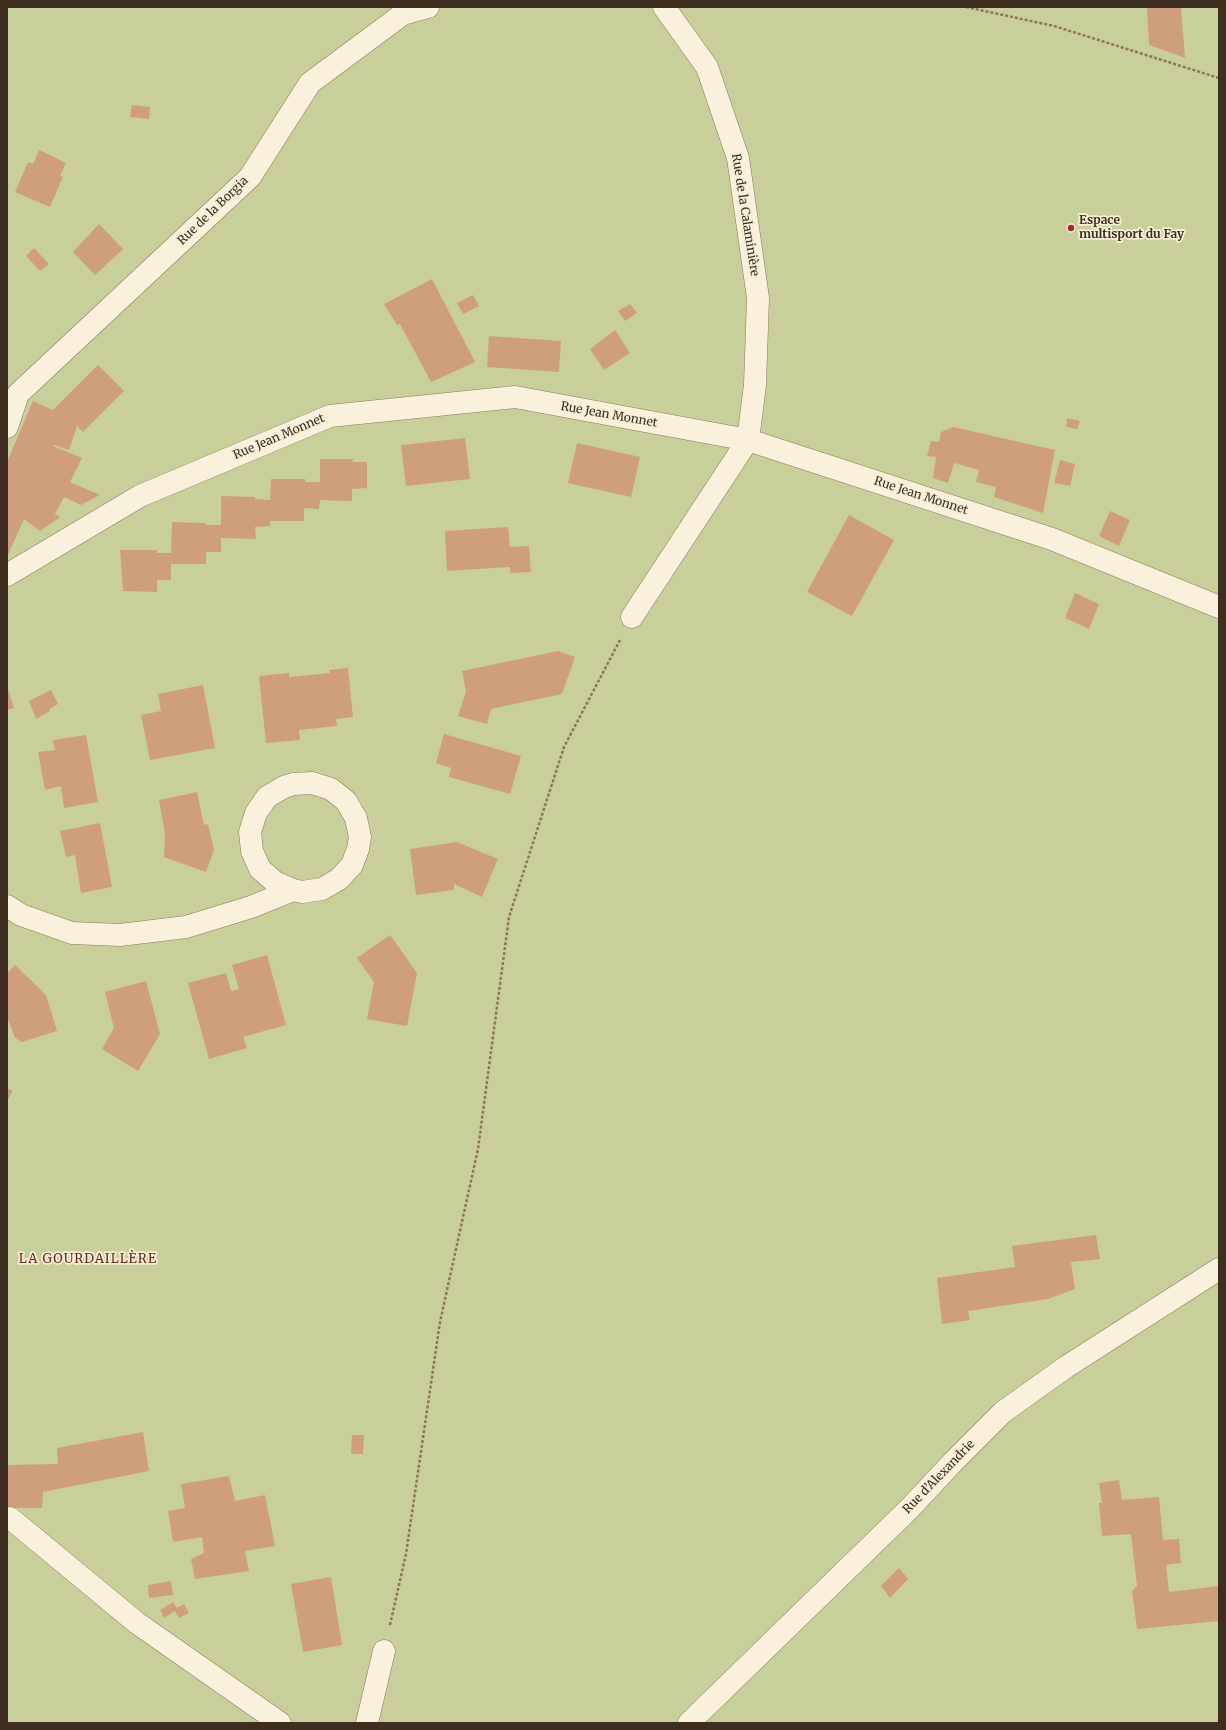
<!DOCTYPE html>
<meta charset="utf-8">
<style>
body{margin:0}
#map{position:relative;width:1226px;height:1730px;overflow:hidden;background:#f0e4c8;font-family:Merriweather,serif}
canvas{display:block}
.frame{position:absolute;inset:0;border:8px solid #3d2e20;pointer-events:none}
</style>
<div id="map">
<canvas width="1226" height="1730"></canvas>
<div class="frame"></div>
</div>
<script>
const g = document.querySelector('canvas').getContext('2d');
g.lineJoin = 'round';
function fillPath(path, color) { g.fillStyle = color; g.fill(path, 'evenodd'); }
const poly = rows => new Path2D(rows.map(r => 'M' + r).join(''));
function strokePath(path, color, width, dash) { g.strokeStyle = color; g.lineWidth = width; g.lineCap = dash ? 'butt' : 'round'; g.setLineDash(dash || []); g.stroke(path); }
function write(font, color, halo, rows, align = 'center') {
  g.font = font + ' Merriweather,serif'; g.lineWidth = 3.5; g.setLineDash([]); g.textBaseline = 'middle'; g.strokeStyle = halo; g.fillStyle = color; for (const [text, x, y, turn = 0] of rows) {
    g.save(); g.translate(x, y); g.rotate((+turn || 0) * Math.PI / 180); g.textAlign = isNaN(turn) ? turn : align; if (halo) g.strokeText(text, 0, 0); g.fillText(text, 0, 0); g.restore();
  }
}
const green = poly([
 [7,7,1219,7,1219,1723,7,1723]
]);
const building = poly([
 [1147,7,1181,7,1185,58,1149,45],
 [132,105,150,107,149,119,130,117],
 [39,150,66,163,60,176,63,177,50,207,15,192,28,162,33,164],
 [99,224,123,249,95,275,73,252],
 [34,248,49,264,40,271,26,256],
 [432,279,475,362,431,382,400,324,397,325,384,304],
 [473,295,479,306,463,314,457,303],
 [630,304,637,313,625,321,618,311],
 [615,330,630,353,604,370,590,349],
 [489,336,561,341,559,372,487,367],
 [98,365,124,391,83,432,77,426,69,450,54,445,53,446,82,458,70,482,100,495,81,505,64,497,55,514,60,517,40,531,24,519,7,557,7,462,33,401,53,410],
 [1067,418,1080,421,1077,429,1066,427],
 [953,427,1055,450,1043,513,994,497,996,487,976,482,979,470,954,463,948,483,933,478,936,457,927,456,931,441,939,442,941,432],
 [465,438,470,479,406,486,401,445],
 [577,443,640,457,631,497,568,483],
 [320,459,353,459,352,462,367,462,367,488,352,489,352,501,320,500,319,509,304,508,304,521,270,521,270,526,255,527,256,539,221,538,221,552,206,552,206,564,171,564,171,580,157,580,157,592,123,591,120,550,157,550,157,553,171,553,172,522,206,523,206,525,221,525,221,496,255,497,255,499,270,500,271,479,305,479,305,482,320,482],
 [1060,460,1075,464,1070,486,1054,483],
 [1110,511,1130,520,1119,546,1099,536],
 [849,515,894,540,852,616,807,592],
 [508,527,510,547,529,546,531,572,510,573,510,567,447,571,445,531],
 [1075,593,1099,604,1089,629,1065,618],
 [558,651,575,657,562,694,491,709,487,724,458,716,466,691,462,671],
 [348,668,353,717,336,719,337,726,299,730,300,740,266,743,259,676,289,673,289,677,330,673,329,670],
 [203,685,215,748,150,760,141,715,161,711,158,694],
 [7,686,14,708,7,710],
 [51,690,58,704,49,709,50,711,36,719,29,701],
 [444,734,521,756,510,794,449,777,451,768,436,763],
 [86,735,98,802,64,808,61,786,45,790,38,752,55,750,53,740],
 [197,792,204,825,208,824,214,850,206,872,164,857,165,834,159,800],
 [100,823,112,887,81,893,75,855,66,857,60,831],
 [457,842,498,859,482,897,454,884,454,890,416,895,410,849],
 [390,935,417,973,407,1026,367,1019,374,982,357,958],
 [267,955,286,1025,243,1037,247,1048,209,1059,188,983,226,973,231,991,239,989,232,965],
 [15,965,46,995,57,1031,22,1042,15,1038,7,1017,7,973],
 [146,981,160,1034,138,1071,102,1049,114,1028,105,992],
 [7,1088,13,1091,7,1101],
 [1096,1235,1100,1259,1071,1262,1075,1289,1048,1299,968,1311,970,1320,942,1324,937,1278,1015,1267,1012,1246],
 [143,1432,149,1471,43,1492,42,1508,7,1508,7,1465,58,1464,57,1448],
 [352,1435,364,1435,363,1454,351,1454],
 [229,1476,235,1501,265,1495,275,1546,245,1551,249,1571,195,1579,191,1559,204,1553,202,1537,173,1542,168,1511,185,1508,181,1484],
 [1119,1480,1122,1500,1159,1497,1163,1540,1179,1539,1181,1563,1166,1565,1169,1592,1219,1586,1219,1621,1137,1629,1132,1591,1137,1586,1131,1534,1102,1536,1099,1503,1102,1503,1099,1483],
 [899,1568,908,1579,890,1598,881,1586],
 [331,1577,342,1645,303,1652,291,1584],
 [171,1581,173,1595,149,1598,148,1585],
 [173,1602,177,1608,184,1604,189,1613,179,1618,175,1611,164,1618,160,1610]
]);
const path = poly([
 [966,7,1054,26,1219,78],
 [390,1625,406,1554,440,1322,478,1149,509,917,564,747,620,640]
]);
const minor = poly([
 [7,427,18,394,250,177,310,83,403,14,428,7],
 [7,575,140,496,330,416,515,397,748,440,1052,539,1219,607],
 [632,617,748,440,755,385,758,298,738,158,707,67,664,7],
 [7,906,21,915,72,933,120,935,186,927,251,907,293,890,302,892,322,889,339,879,352,865,358,849,360,837,356,818,346,801,331,789,312,783,293,784,284,787,267,797,256,813,250,832,252,851,260,869,275,882,293,890],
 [10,1518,137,1623,280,1723],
 [367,1723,384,1651],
 [689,1723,910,1508,953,1462,1003,1412,1066,1367,1219,1269]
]);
const markers = [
 [1071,228,4,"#9e2a2b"]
];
const streetNames = [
 ["Rue de la Borgia",213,211,-44],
 ["Rue de la Calaminière",745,215,81],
 ["Rue Jean Monnet",609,415,10],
 ["Rue Jean Monnet",279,437,-23],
 ["Rue Jean Monnet",921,496,18],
 ["Rue d’Alexandrie",939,1477,-46]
];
const poiNames = [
 ["Espace",1079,221],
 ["multisport du Fay",1079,235]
];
const neighbourhoodNames = [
 ["LA GOURDAILLÈRE",88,1259]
];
fillPath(green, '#c9cf9b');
fillPath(building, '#cf9f7d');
strokePath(minor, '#8d765c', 23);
strokePath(path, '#8d765c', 2.5, [3, 2]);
strokePath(minor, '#faf1dc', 22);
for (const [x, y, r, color] of markers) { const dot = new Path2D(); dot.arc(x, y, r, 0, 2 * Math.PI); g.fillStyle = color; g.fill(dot); strokePath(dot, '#f7eed8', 1.5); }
write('12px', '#3d2e20', '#f7eed8', streetNames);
write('bold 12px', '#3d2e20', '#f7eed8', poiNames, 'left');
g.letterSpacing = '1px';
write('13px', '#6b2e1e', '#f7eed8', neighbourhoodNames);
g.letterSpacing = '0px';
</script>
